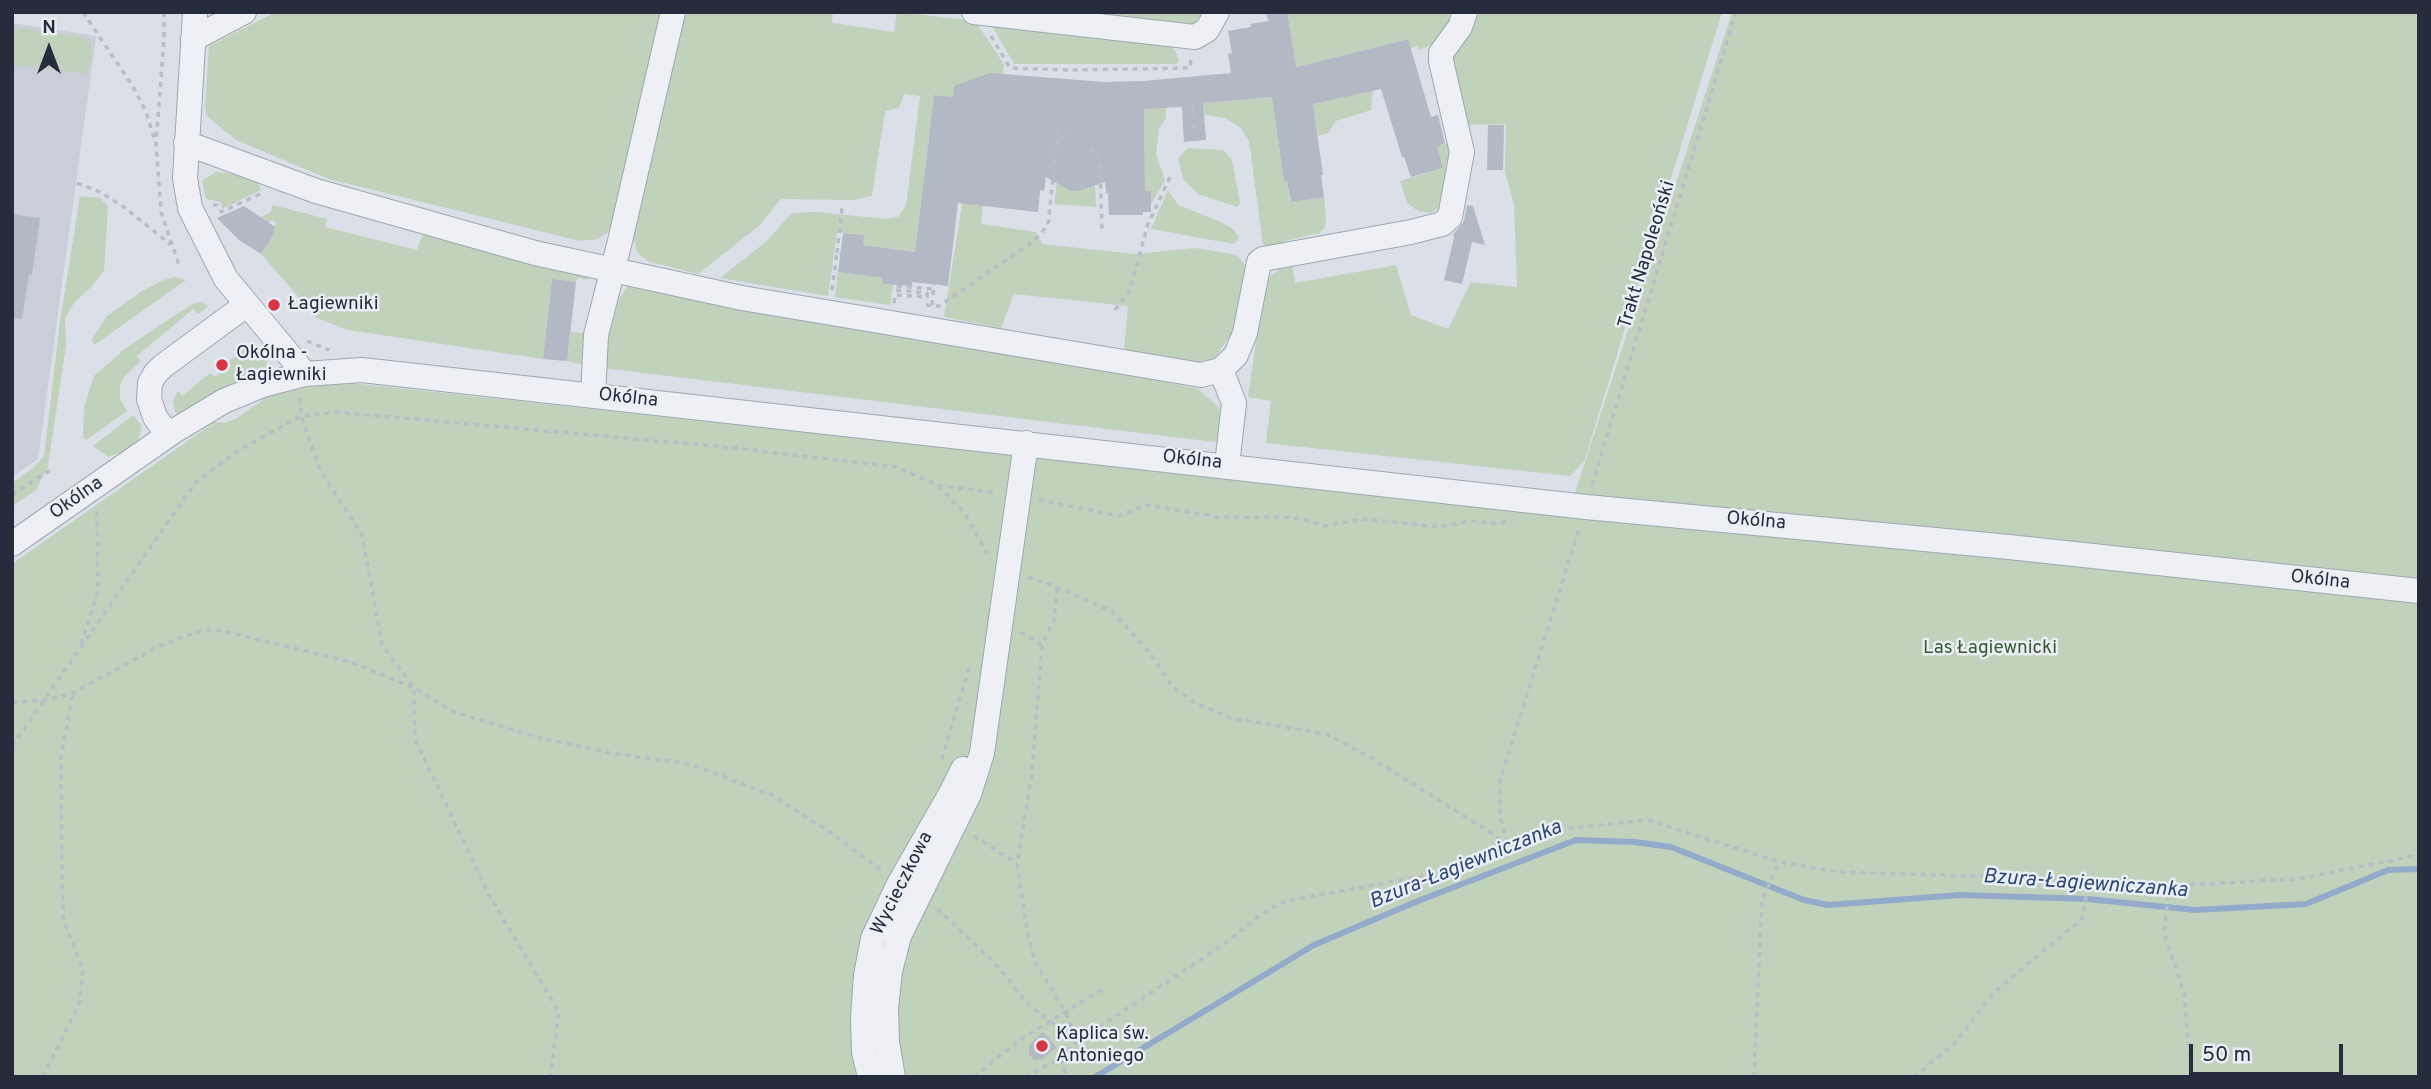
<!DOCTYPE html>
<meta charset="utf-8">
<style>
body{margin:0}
#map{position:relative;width:2431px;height:1089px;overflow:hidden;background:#dbdfe7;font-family:Overpass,sans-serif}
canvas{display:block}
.frame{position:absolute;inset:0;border:14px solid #242c3e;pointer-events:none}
.north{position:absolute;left:14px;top:14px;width:70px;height:70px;-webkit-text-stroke:5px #eaeef5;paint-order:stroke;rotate:0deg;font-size:19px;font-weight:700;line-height:28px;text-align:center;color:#242c3e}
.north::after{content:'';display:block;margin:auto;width:24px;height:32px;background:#242c3e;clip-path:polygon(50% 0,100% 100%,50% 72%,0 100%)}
.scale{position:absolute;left:2189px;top:1044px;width:154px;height:32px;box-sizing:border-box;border:4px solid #242c3e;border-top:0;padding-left:9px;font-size:21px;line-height:24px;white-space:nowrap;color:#242c3e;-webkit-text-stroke:5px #eaeef5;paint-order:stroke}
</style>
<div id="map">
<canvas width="2431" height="1089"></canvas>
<div class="frame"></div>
<div class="north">N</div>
<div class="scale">50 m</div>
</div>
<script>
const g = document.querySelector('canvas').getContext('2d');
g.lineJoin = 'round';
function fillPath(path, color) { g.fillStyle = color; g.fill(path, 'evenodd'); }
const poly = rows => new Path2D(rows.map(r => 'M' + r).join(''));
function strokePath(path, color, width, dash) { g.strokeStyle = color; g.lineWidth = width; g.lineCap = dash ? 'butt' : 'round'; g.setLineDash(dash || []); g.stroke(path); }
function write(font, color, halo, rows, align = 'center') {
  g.font = font + ' Overpass,sans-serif'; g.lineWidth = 5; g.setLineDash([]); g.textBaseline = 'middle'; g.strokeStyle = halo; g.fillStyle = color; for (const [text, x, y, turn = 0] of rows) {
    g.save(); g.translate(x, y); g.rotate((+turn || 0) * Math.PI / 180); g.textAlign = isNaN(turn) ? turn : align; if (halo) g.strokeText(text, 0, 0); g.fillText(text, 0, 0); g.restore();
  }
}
const built = poly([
 [12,23,96,36,38,459,12,477]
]);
const green = poly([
 [276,12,661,12,618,225,598,239,580,241,329,179,236,140,208,117,205,110,209,46],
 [681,12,833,12,832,23,894,32,897,12,975,21,1004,64,1003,74,954,86,953,97,934,95,915,252,863,245,864,235,837,232,828,296,720,278,767,241,792,213,818,212,886,219,898,217,906,206,920,96,904,94,899,108,885,111,872,196,853,200,781,199,759,226,698,274,647,261,637,252,634,239,630,235],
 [1023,12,1212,12,1192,31],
 [1286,12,1458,12,1441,41,1419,50,1417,46,1410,48,1407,39,1296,67],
 [1473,12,1722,12,1584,462,1570,476,1266,443,1271,401,1248,397,1264,287,1270,276,1279,270,1292,264,1295,283,1396,265,1411,315,1448,329,1471,282,1517,287,1514,204,1505,172,1506,124,1464,125,1456,86,1453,55],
 [1732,12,2419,12,2419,1077,12,1077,12,564,215,422,225,423,237,418,290,381,329,385,342,382,1568,514],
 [991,24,1166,42,1175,50,1179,61,1176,64,1014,64],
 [12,27,83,37,90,43,91,56,87,74,12,65],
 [1373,90,1371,110,1336,121,1328,133,1318,136,1313,104],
 [1272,97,1284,181,1287,181,1290,202,1324,197,1326,218,1325,227,1320,233,1288,240,1269,248,1263,244,1249,141,1241,128,1225,118,1204,115,1203,103],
 [1166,107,1166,118,1159,128,1156,154,1165,180,1151,204,1151,191,1145,191,1144,109],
 [1453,141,1441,206,1431,213,1418,211,1407,203,1400,181,1443,168,1437,147],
 [1188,148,1223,150,1232,160,1240,203,1237,207,1198,194,1183,179,1178,158],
 [216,172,255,176,261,190,222,209,221,202,206,199,202,180],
 [1058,174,1071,191,1078,191,1095,185,1096,207,1054,204],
 [1168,190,1178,205,1216,220,1232,228,1239,237,1234,244,1151,229],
 [964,192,984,193,981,224,1036,232,1042,244,1135,254,1195,248,1237,255,1248,269,1241,321,1211,363,1163,362,1124,351,1128,306,1014,294,1001,328,944,317],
 [80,196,100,198,108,206,104,271,91,287,74,303,65,318,66,346,48,466,36,490,12,506,12,483,33,468,44,456,60,322],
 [273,205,327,219,325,227,417,250,424,231,589,273,588,280,578,278,576,282,552,279,543,359,348,330,317,318,261,254,271,239,276,222,272,220,269,223,260,217,270,213],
 [838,272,883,278,883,284,893,285,890,305,835,297],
 [174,277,186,280,94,345,92,339,107,316,142,291,161,281],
 [629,284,1085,365,1198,389,1219,408,1223,443,594,367,567,361,571,332,609,336,619,299],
 [202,302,208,306,198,314,193,309,137,356,141,361,123,378,120,386,120,399,127,411,86,440,83,437,84,407,94,376,126,348,175,315,195,303],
 [244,348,267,360,265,372,262,375,185,411,178,414,175,412,173,401,178,391,182,396,210,373,215,377,226,368,223,363,237,356,235,350],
 [133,415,142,426,138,440,131,449,108,457,93,446]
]);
const stream = poly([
 [1095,1077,1314,945,1418,901,1576,840,1635,842,1671,847,1804,900,1828,905,1960,895,2088,899,2195,910,2306,904,2388,870,2419,869]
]);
const building = poly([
 [1265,12,1287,12,1296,67,1408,39,1431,117,1438,115,1445,143,1437,147,1443,168,1411,177,1404,157,1402,157,1381,89,1313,104,1323,175,1321,175,1324,197,1291,202,1287,181,1284,181,1272,97,1203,103,1206,140,1184,142,1182,107,1144,109,1145,191,1151,191,1151,212,1143,212,1143,215,1109,215,1108,193,1106,193,1105,182,1078,191,1071,191,1046,177,1044,191,1040,190,1038,212,958,203,948,286,912,282,912,286,883,284,883,278,838,272,843,233,864,235,863,245,915,252,934,95,953,97,954,86,990,73,1104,82,1144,81,1231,73,1228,54,1232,53,1228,31,1251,27,1250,24,1269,21],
 [1488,125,1504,125,1503,170,1487,170],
 [1467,205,1473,206,1485,245,1472,242,1462,284,1444,280,1454,238,1453,235,1464,221],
 [244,206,275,227,271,239,261,254,239,240,217,218],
 [12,214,40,218,32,275,29,275,22,319,12,318],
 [552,279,576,282,567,361,543,359],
 [1043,1032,1056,1047,1043,1059,1034,1060,1029,1054,1029,1045]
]);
const path = poly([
 [83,12,132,85,146,112,155,141],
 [164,12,164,38,156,143,161,212,180,268],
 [991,36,1010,68,1068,70,1190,68,1191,59],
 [1192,104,1194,129],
 [1090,150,1097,151,1100,165,1102,230],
 [77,183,100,192,124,207,171,245],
 [213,205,217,205,221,212,260,194],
 [837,253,842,208],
 [832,290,837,253,840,254],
 [894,303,895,295,927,297,927,293,896,290,896,286,934,289],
 [926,305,939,306,1033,242,1048,225,1058,131,1066,132],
 [932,305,934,284],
 [1115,310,1129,292,1148,224,1171,175],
 [307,341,329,350],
 [300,398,301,416,320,470,362,535,382,645,414,688,415,739,489,895,559,1012,550,1077],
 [1592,485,1736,12],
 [938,486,964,512,987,553],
 [12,495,50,470],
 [1039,500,1119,516,1145,505,1218,517,1292,517,1325,526,1362,519,1440,527,1470,521,1500,524,1505,521],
 [1028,577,1057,587,1113,612,1150,653,1172,686,1195,703,1231,718,1326,734,1368,756,1507,843],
 [1057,588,1054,620,1042,645,1032,773,1017,864,1027,930,1035,962,1066,1013,1077,1042],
 [1020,632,1042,645],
 [81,644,98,591,97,511],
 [12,702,46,700,73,693,161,645,204,630,224,631,351,662,414,688,454,712,537,737,610,753,690,764,772,795,834,835,881,870],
 [12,746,196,482,236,452,301,416,335,412,726,447,896,467,937,485,997,493],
 [942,759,970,665],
 [974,836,1017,864],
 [1507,843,1500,816,1500,780,1579,529],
 [2169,886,2164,933,2184,993,2191,1077],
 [937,909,992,960,1029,1005,1075,1040],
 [1061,1059,1067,1077],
 [43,1077,80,1002,83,969,64,922,62,882,61,757,73,693],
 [974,1077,1018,1041,1106,987],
 [1025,1077,1061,1058,1077,1042,1230,940,1261,914,1286,901,1461,869,1507,843,1543,831,1648,820,1779,862,1840,872,2131,881,2169,886,2298,879,2419,855],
 [1754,1077,1762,900,1779,862],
 [1914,1077,1955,1043,1993,993,2082,919,2089,881]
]);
const minor = poly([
 [195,12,185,178,190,208,226,279,305,374],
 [974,12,1195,37,1207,30,1217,12],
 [193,39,244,12],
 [186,143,316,191,535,253,742,298,1201,375,1221,370,1236,355,1245,333,1259,262,1263,259,1411,232,1442,224,1450,217,1462,152,1441,61,1441,53,1460,27,1465,12],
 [1221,370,1234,403,1227,465],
 [593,396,596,335,620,241,673,12],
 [168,435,155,417,149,399,150,383,155,374,163,366,246,305],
 [12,544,174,431,224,401,263,385,305,374,362,370,1586,507,2009,547,2419,591],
 [870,1077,864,1052,863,1018,866,975,873,939,899,884,950,795,963,769],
 [893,1077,887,1042,886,1008,890,971,899,936,969,794,982,753,1026,443]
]);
const markers = [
 [274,305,7,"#d53747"],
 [222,365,7,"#d53747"],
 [1042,1046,7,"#d53747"]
];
const streetNames = [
 ["Trakt Napoleoński",1648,255,-73],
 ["Okólna",628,399,6],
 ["Okólna",1192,461,6],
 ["Okólna",77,499,-35],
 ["Okólna",1756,522,5],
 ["Okólna",2320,581,6],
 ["Wycieczkowa",903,884,-63]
];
const poiNames = [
 ["Łagiewniki",288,305],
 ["Okólna -",236,354],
 ["Łagiewniki",236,376],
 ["Kaplica św.",1056,1035],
 ["Antoniego",1056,1057]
];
const parkNames = [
 ["Las Łagiewnicki",1990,649]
];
const waterNames = [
 ["Bzura-Łagiewniczanka",1466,866,-22],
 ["Bzura-Łagiewniczanka",2085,885,4]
];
fillPath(built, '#c9ced9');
fillPath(green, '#c0d1bc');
strokePath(stream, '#93abca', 6);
fillPath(building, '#b2b8c4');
strokePath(minor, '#a0a6b1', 26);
strokePath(path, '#b9bdc5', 3.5, [5, 5]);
strokePath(minor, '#eef0f5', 24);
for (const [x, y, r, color] of markers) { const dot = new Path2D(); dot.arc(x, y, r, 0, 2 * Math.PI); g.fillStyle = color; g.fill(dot); strokePath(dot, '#eaeef5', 2.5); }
write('19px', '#242c3e', '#eaeef5', streetNames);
write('19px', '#242c3e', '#eaeef5', poiNames, 'left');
write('19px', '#375a31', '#eaeef5', parkNames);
write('italic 21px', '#2d4973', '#eaeef5', waterNames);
</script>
